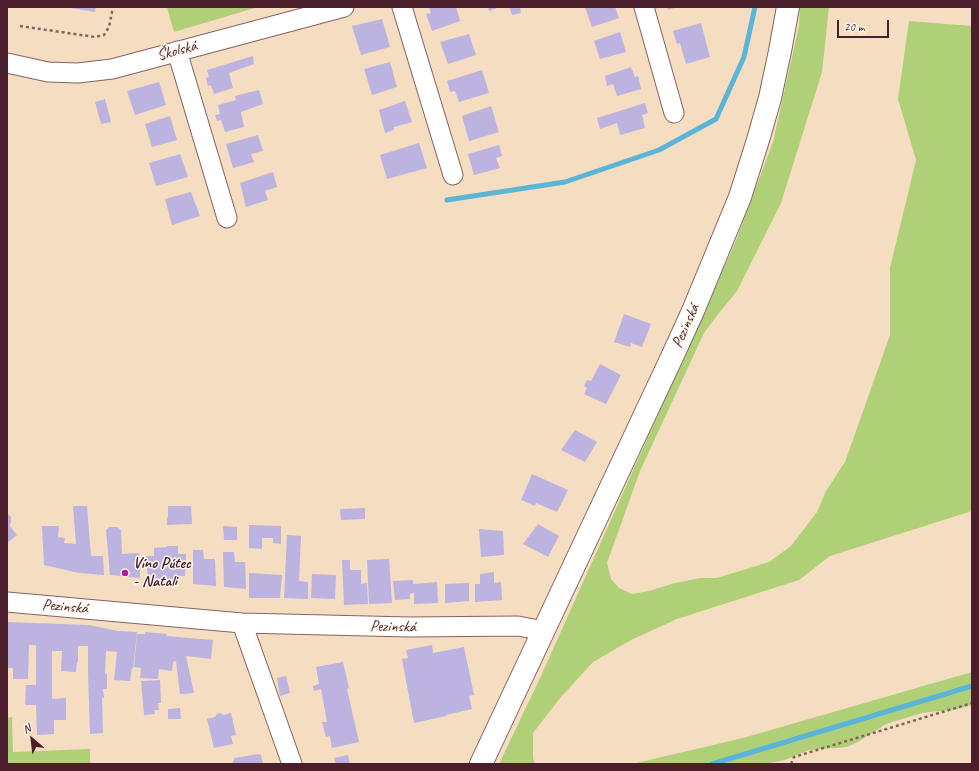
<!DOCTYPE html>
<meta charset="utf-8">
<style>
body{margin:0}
#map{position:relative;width:979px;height:771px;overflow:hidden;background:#f5ddc1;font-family:Caveat,sans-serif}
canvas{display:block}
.frame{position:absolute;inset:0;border:8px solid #4a1f2b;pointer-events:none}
.north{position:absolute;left:12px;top:719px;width:40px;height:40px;-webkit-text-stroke:3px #fbf7ec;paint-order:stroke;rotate:332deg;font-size:11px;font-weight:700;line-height:16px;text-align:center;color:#4a1f2b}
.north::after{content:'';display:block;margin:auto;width:14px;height:18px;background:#4a1f2b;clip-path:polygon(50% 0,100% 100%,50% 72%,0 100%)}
.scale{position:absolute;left:837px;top:20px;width:52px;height:18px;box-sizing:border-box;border:2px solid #4a1f2b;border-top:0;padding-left:5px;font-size:12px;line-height:14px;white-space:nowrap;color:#4a1f2b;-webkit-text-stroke:3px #fbf7ec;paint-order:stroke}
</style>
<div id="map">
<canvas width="979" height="771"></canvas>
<div class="frame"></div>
<div class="north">N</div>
<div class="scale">20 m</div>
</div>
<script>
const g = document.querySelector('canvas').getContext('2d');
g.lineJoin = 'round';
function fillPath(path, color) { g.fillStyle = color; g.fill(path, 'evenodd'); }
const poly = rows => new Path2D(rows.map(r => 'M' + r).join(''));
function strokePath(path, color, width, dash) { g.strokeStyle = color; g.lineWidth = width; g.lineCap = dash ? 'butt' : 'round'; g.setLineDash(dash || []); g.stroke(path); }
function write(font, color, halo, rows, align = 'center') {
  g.font = font + ' Caveat,sans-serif'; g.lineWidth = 3; g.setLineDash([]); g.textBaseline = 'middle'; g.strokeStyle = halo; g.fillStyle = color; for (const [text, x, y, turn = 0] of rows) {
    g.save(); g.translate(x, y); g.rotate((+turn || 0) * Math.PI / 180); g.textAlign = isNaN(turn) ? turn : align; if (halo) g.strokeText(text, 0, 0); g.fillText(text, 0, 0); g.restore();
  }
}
const green = poly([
 [167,7,258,7,174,32],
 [800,7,829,7,822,72,781,203,737,291,719,313,704,333,640,471,607,563,611,579,619,588,632,594,649,591,675,583,701,578,717,578,769,562,791,546,817,512,826,491,845,462,890,335,890,268,916,160,898,99,909,21,972,26,972,511,830,556,799,580,677,619,631,640,593,662,561,697,533,733,533,758,535,764,499,764,541,676,735,243,773,142,799,26],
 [972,672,972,705,958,709,922,713,886,724,858,742,847,747,809,750,785,760,765,764,632,764,743,738],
 [12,717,13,752,90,749,90,764,7,764,7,718]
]);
const stream = poly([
 [447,200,565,182,659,150,716,119,744,57,755,7],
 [712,764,972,686]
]);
const building = poly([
 [71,7,96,7,95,12,71,8],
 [429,7,456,7,460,21,432,31,426,14,431,13],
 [488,7,500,7,489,11],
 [509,7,520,7,521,13,512,15],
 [585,7,615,7,619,18,592,27],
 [667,7,677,7,668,10],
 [382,19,390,47,361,55,352,26],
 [701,23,710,57,686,64,680,43,677,44,673,31],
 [620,32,626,52,600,59,594,41],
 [469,34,476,55,448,64,440,42],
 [253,56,254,64,229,73,233,88,214,94,211,85,208,86,206,78,209,77,207,70],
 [390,62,397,87,372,95,364,69],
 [631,67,635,77,638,76,641,89,617,96,613,84,607,86,605,76],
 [482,70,489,93,459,102,455,91,450,92,447,81],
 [159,82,166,105,135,115,127,91],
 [259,90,263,104,241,112,244,127,225,132,221,120,217,121,215,115,220,114,218,105,236,100,235,96],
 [105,99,111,122,101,124,95,102],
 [405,101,412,122,394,127,394,130,385,133,379,110],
 [645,103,648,113,642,115,645,128,620,135,617,123,600,129,597,118],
 [491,106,499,132,469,141,462,116],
 [170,116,177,140,152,147,145,124],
 [258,135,263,151,251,154,254,162,233,168,226,144],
 [419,143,427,168,387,179,380,155],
 [499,145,502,156,496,158,500,168,474,175,468,154],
 [180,154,188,177,156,186,149,163],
 [273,172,277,187,265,191,268,200,246,207,240,183],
 [191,192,200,216,172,225,165,199],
 [624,314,651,324,642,347,631,343,630,347,614,342],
 [600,364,621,375,606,404,584,394,587,388,584,386,587,380,591,381],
 [575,430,597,442,585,462,561,450],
 [532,474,568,490,557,512,536,503,535,506,521,500],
 [73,506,87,506,91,556,103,556,104,575,79,573,44,565,42,526,59,526,58,537,65,538,64,543,76,544],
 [168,506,191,506,192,524,167,525,167,517,168,518],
 [365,508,365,519,341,520,340,509],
 [7,513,11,517,11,521,10,526,17,535,7,543],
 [538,524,559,536,548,557,523,544],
 [249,525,281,526,281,544,273,543,273,538,262,538,262,549,249,548],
 [223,526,237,527,237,540,224,540],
 [109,527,117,527,121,530,122,554,139,553,140,578,110,575,106,530],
 [479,529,503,531,504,555,481,557],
 [287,535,301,536,299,581,308,582,308,599,284,598],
 [167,546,178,546,178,554,186,554,185,576,177,576,177,580,148,578,146,556,154,556,154,548,167,547],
 [193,550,203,550,204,559,215,559,216,586,193,584],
 [223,552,234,552,235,562,245,562,246,589,224,587],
 [389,559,392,603,369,604,367,560],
 [342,560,350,560,350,570,361,570,361,584,367,583,368,604,344,605],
 [494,572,494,583,501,582,502,600,475,602,475,584,480,584,480,574],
 [249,573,282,575,280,598,249,598],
 [312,574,336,575,335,599,311,598],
 [413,580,413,584,437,582,438,603,414,604,414,593,410,594,410,599,395,600,393,581],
 [469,583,469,601,445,603,445,584],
 [7,622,89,625,118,631,137,632,133,669,132,668,130,681,114,680,117,652,106,651,105,674,107,674,107,689,103,689,104,698,102,698,103,733,90,734,88,673,88,646,78,646,78,662,77,662,76,672,61,671,62,651,52,651,52,699,66,698,66,720,54,720,54,734,37,735,36,705,25,705,26,685,36,685,36,645,29,645,28,679,13,679,13,668,7,668],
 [145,632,167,634,166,636,213,640,211,659,186,656,194,693,180,694,176,661,173,662,172,671,159,669,158,679,140,678,141,668,134,667,137,634,145,634],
 [432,645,433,653,464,647,474,695,469,696,472,709,446,715,446,716,414,723,402,659,408,658,406,650],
 [343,662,349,688,347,689,359,742,332,748,330,736,326,737,322,722,327,722,321,689,314,691,313,686,319,684,316,667],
 [286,676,290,693,280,696,277,678],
 [160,680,161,703,158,703,159,710,154,710,155,714,144,715,141,681],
 [180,708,181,719,168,719,168,709],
 [220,713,224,715,231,713,236,735,231,736,233,744,214,748,207,719,215,717,217,714],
 [258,754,261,755,263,764,233,764,233,761,235,758],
 [348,755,350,764,336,764,334,758]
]);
const path = poly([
 [20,26,95,37,104,35,109,27,113,7],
 [791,764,794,757,972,703]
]);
const minor = poly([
 [402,7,453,175],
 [644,7,674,113],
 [177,51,227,218],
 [7,63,48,72,78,73,112,69,344,7],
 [7,602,242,623,409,627,518,626,544,631],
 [242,623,292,764]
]);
const major = poly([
 [481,764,672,357,693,311,740,197,758,140,770,98,780,51,788,7]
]);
const markers = [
 [125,573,4,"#b5179e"]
];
const streetNames = [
 ["Školská",177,51,-15],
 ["Pezinská",686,326,-66],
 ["Pezinská",65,607,5],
 ["Pezinská",393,627,1]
];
const poiNames = [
 ["Víno Pútec",133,564],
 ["- Natali",133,582]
];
fillPath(green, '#b0d077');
strokePath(stream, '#5bb5d8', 5);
fillPath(building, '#bcb3e1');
strokePath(minor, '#866260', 21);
strokePath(major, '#866260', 24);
strokePath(path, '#866260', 2.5, [3, 3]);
strokePath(minor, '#fff', 19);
strokePath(major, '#fff', 22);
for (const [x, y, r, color] of markers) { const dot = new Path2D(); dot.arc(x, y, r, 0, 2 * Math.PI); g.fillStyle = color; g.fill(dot); strokePath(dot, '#fbf7ec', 1.5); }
write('16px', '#4a1f2b', '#fbf7ec', streetNames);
write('bold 16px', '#4a1f2b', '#fbf7ec', poiNames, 'left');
</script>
